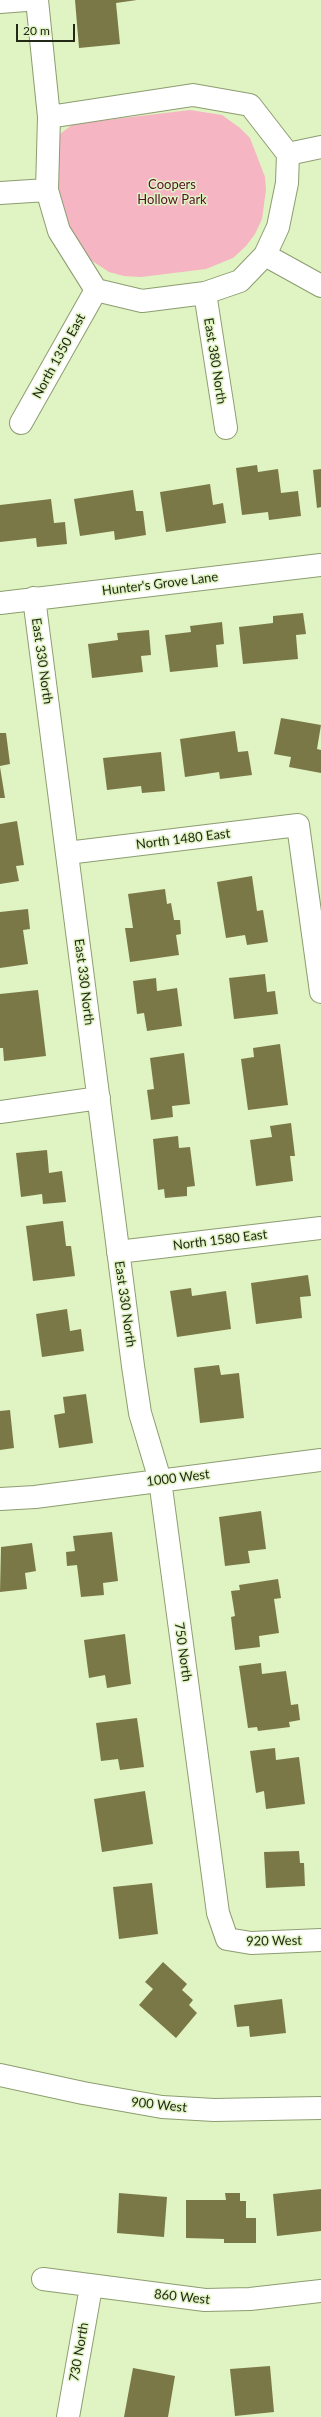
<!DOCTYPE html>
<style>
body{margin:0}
#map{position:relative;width:321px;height:2417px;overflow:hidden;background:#e0f3c2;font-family:Lato,sans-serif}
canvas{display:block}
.scale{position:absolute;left:16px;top:24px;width:59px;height:18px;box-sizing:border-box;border:2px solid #222917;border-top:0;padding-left:5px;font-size:12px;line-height:14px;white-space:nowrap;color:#222917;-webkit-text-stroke:3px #e0f3c2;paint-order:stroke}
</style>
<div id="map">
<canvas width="321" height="2417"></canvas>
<div class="scale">20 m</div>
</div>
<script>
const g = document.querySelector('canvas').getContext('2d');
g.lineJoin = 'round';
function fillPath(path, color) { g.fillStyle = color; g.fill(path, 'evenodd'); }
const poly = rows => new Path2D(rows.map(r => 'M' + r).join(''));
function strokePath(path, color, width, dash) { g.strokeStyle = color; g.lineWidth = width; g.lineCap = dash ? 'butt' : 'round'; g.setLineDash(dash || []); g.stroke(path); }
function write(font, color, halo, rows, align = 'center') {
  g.font = font + ' Lato,sans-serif'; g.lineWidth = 3; g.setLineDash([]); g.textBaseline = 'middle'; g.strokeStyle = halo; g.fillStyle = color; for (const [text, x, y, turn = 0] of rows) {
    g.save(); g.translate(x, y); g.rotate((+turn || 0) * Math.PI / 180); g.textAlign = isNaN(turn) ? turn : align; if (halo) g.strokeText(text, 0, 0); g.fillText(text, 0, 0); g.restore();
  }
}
const green = poly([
 [190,110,222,115,240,128,250,138,265,177,266,190,262,219,255,234,246,246,233,258,206,269,141,277,124,276,109,272,83,255,60,210,57,141,60,134,73,124]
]);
const building = poly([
 [75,0,137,0,116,3,120,44,79,48],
 [257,465,258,472,278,469,281,493,298,491,301,516,269,520,268,512,242,515,236,468],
 [321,469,321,507,317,508,313,470],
 [210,484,213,505,223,503,226,523,166,532,160,492],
 [133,490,136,511,143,511,146,535,115,540,114,531,80,536,74,499],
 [51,499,54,523,65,522,67,544,37,547,36,538,0,542,0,505],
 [303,613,306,634,296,635,298,659,243,664,239,627,273,623,273,616],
 [222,622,224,644,216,645,218,667,170,672,165,635,191,632,190,626],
 [149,630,151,655,141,656,143,672,92,678,88,644,118,640,117,633],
 [281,718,321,725,317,749,321,750,321,773,289,767,291,757,274,754],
 [235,731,238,752,248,751,252,775,220,779,219,772,185,777,180,739],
 [0,733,6,733,10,764,0,766],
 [161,752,165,791,142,793,141,786,107,790,103,758],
 [0,767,5,798,0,798],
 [17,821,24,865,16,866,19,881,0,884,0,824],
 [252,876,257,911,263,910,268,942,247,945,245,935,226,938,217,882],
 [165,889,167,904,171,903,174,920,180,920,181,934,176,935,179,955,130,962,125,928,133,928,128,894],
 [28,909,30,929,23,930,28,964,0,968,0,912],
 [265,974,267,992,275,991,278,1014,234,1019,229,978],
 [156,978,157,991,177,988,182,1026,147,1031,144,1013,137,1014,133,981],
 [38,990,46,1056,4,1061,3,1048,0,1048,0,994],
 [280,1044,288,1105,248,1110,241,1059,254,1057,253,1048],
 [184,1053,190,1104,172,1106,173,1117,151,1120,147,1090,154,1089,150,1058],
 [291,1123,295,1156,290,1156,293,1181,256,1186,250,1140,272,1137,270,1126],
 [178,1136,179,1148,190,1147,195,1186,187,1187,187,1196,165,1198,164,1189,158,1190,153,1139],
 [47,1150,49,1173,62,1171,66,1202,43,1204,42,1194,21,1197,16,1153],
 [63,1221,66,1246,71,1246,75,1276,33,1281,26,1226],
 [308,1275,311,1296,300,1297,302,1318,256,1324,251,1283],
 [191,1288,192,1296,226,1291,231,1329,177,1337,170,1291],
 [67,1309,70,1331,81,1329,84,1351,42,1357,36,1314],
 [219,1365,221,1375,239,1373,244,1418,200,1423,194,1368],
 [86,1394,93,1443,59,1448,54,1415,65,1413,63,1397],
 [10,1410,14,1448,0,1450,0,1411],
 [261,1511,266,1549,248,1551,250,1563,225,1566,219,1517],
 [112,1532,118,1581,103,1583,104,1595,81,1597,77,1565,67,1566,66,1552,75,1551,73,1536],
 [32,1543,36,1571,25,1573,27,1589,0,1592,1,1547],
 [278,1579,281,1598,274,1599,279,1633,259,1636,260,1647,235,1650,231,1617,235,1616,231,1591,240,1590,239,1585],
 [125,1634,131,1684,107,1688,105,1675,89,1678,84,1640],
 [261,1663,262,1674,286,1671,291,1705,298,1704,300,1720,289,1722,290,1727,258,1731,257,1727,248,1728,239,1666],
 [137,1718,144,1767,120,1770,118,1759,101,1761,96,1723],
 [275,1748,276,1760,299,1757,305,1804,266,1809,264,1791,256,1793,250,1751],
 [145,1791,153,1844,102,1852,94,1799],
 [299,1851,300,1863,304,1863,305,1886,266,1888,264,1852],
 [152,1883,158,1934,119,1939,113,1887],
 [163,1962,187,1984,182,1990,193,2000,189,2005,197,2013,176,2038,139,2005,153,1989,145,1982],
 [282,1999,286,2033,250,2037,249,2026,237,2027,234,2005],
 [321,2189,321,2231,277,2236,273,2194],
 [119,2193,167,2197,164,2237,117,2233],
 [225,2193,240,2193,240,2201,246,2201,246,2218,256,2218,256,2243,224,2243,224,2239,186,2238,186,2200,226,2200],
 [270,2366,274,2412,235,2416,230,2369],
 [133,2368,175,2376,168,2417,124,2417]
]);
const minor = poly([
 [37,0,49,117,47,190,59,231,96,290],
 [0,2,26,0],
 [49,117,193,95,250,105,288,154,287,183,278,227,265,255,240,281,205,293,142,301,96,290],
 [288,154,321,147],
 [0,193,47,190],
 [265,255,321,286],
 [205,293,226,428],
 [21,423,96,290],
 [34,598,133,1366,140,1413,160,1480,218,1913,227,1939,251,1943,321,1940],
 [0,603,321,565],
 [67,853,298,825,321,992],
 [0,1112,99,1098],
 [118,1252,321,1228],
 [0,1499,35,1497,321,1460],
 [43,2279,205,2300,250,2299,321,2291],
 [68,2417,91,2287]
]);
const tertiary = poly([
 [0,2075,83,2093,162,2107,214,2110,321,2108]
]);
const parkNames = [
 ["Coopers",172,185],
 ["Hollow Park",172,200]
];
const streetNames = [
 ["North 1350 East",59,356,-61],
 ["East 380 North",215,361,81],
 ["Hunter's Grove Lane",160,584,-7],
 ["East 330 North",42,661,82],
 ["North 1480 East",183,839,-7],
 ["East 330 North",84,982,83],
 ["North 1580 East",220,1240,-7],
 ["East 330 North",125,1304,82],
 ["1000 West",178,1478,-7],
 ["750 North",183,1652,82],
 ["920 West",274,1941,-1],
 ["900 West",159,2105,6],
 ["860 West",182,2297,6],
 ["730 North",79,2352,-80]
];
fillPath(green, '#f5b5c3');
fillPath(building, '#7b7848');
strokePath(minor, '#8c9d70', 24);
strokePath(tertiary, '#8c9d70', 24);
strokePath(minor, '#fff', 22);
strokePath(tertiary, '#fff', 22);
write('13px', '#550f28', '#e0f3c2', parkNames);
write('13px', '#222917', '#e0f3c2', streetNames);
</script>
